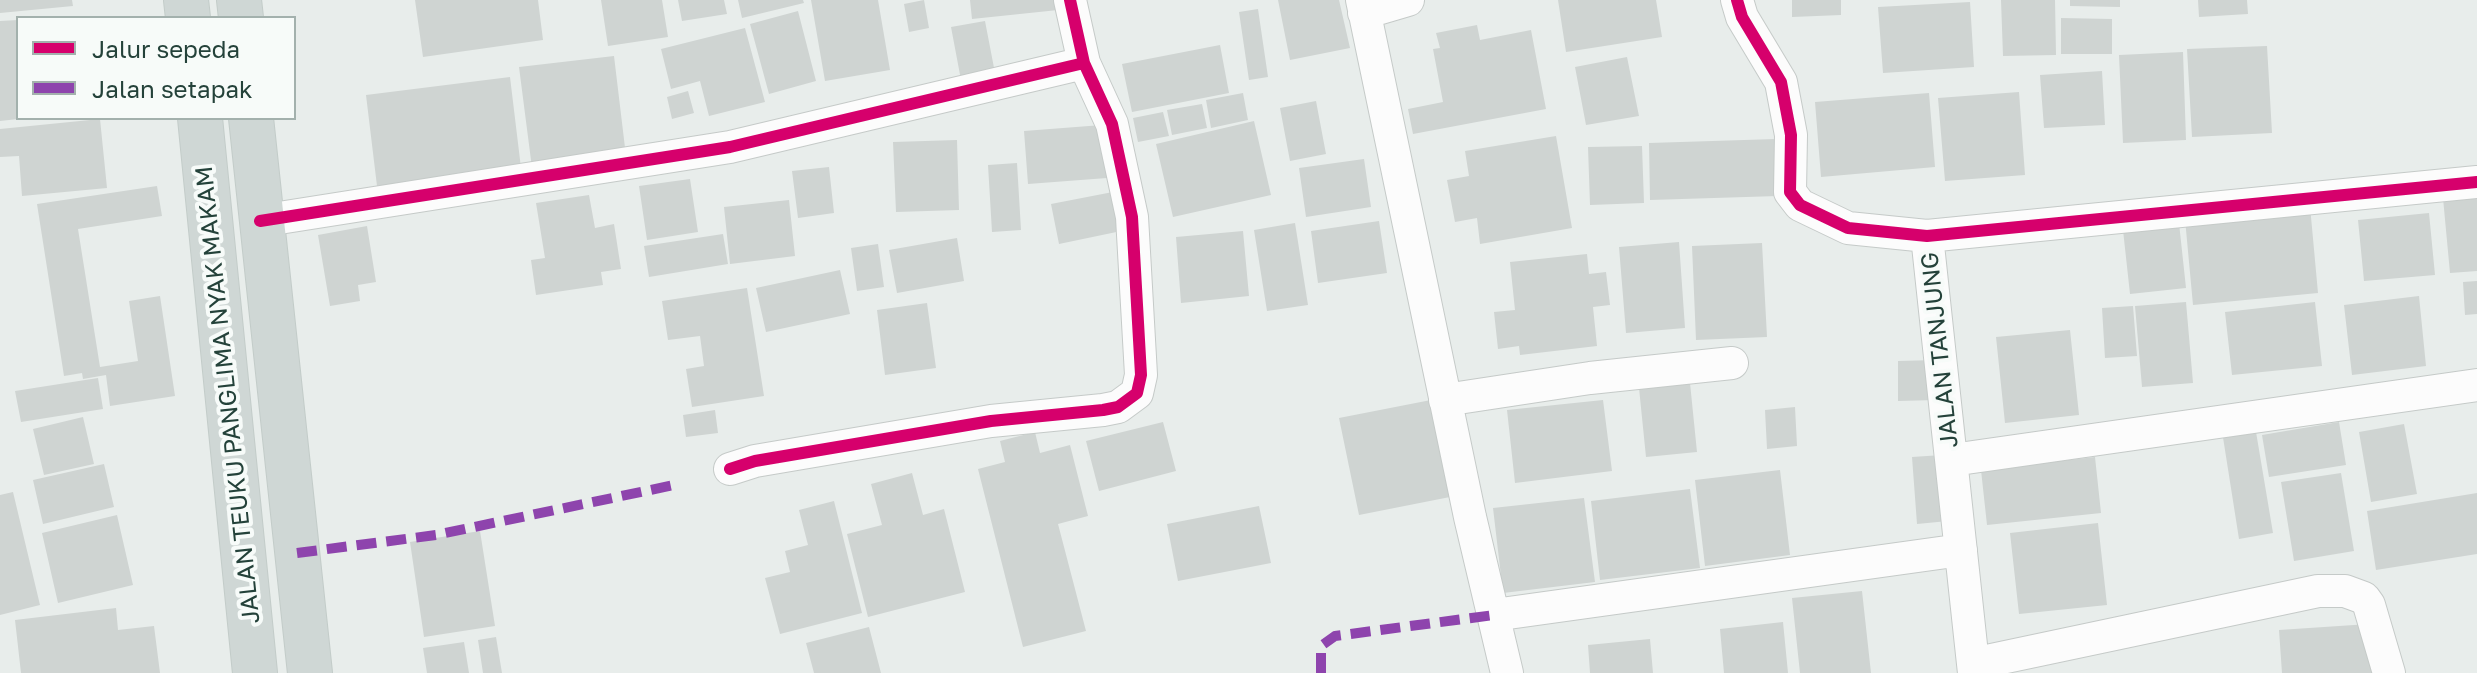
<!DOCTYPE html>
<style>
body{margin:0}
#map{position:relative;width:2477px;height:673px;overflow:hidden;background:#e8edeb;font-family:"Golos Text",sans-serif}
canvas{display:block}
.legend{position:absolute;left:16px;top:16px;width:280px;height:104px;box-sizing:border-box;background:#f7fbf9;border:2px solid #a3b1ad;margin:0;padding:10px 14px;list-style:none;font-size:24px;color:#24423a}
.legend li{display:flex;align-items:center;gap:16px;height:40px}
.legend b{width:40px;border:2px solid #a3b1ad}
</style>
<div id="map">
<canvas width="2477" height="673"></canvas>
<ul class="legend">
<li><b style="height:10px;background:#d6006c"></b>Jalur sepeda</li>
<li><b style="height:10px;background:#8e44ad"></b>Jalan setapak</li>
</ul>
</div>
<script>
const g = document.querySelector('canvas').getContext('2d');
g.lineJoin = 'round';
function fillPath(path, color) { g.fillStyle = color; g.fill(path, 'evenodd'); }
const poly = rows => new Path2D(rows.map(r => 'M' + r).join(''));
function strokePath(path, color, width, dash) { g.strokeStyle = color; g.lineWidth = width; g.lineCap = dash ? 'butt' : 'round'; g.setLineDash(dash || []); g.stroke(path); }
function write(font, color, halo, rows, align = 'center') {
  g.font = font + ' "Golos Text",sans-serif'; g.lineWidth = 8; g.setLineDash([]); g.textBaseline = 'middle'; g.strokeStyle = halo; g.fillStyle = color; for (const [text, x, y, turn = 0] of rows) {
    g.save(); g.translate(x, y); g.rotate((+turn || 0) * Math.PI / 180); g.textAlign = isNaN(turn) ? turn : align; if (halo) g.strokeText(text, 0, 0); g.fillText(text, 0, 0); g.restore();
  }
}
const building = poly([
 [0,0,72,0,73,6,0,13],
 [415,0,538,0,543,40,423,57],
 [601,0,662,0,668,37,608,46],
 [678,0,724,0,727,14,682,21],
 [738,0,803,0,804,3,742,18],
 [811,0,878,0,890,70,825,81],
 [924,0,929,28,909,32,904,4],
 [970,0,1057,0,1058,10,972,19],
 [1278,0,1339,0,1350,48,1290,60],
 [1558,0,1656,0,1662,37,1566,52],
 [1792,0,1841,0,1841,15,1792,17],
 [2001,0,2055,0,2056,55,2003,56],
 [2070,0,2120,0,2120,7,2070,6],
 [2198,0,2247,0,2248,14,2199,17],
 [1970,2,1974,67,1883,73,1878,7],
 [1258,9,1268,77,1249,80,1239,12],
 [798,11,816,81,769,94,750,24],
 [2061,18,2112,19,2112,54,2061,54],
 [18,20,18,119,0,121,0,21],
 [985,21,995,73,961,80,951,27],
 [1477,25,1480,40,1531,30,1546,109,1413,134,1408,109,1443,102,1433,49,1440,48,1436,33],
 [745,28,765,102,709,116,700,81,671,89,661,49],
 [1220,45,1229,93,1132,112,1122,64],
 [2267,46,2272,133,2192,137,2187,49],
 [2183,52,2186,140,2123,143,2119,55],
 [614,56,626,156,532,168,519,67],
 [1627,57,1639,116,1586,125,1575,67],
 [2102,71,2105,125,2044,128,2040,75],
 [510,77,521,168,377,186,366,95],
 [688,91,694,113,672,119,667,97],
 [2019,92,2025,175,1945,181,1938,98],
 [1243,93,1248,120,1211,128,1206,100],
 [1929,93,1935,167,1821,177,1815,102],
 [1316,101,1326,154,1290,161,1280,108],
 [1202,104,1207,128,1172,135,1167,110],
 [1163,112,1169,136,1138,142,1133,118],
 [100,119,107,188,22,196,19,156,0,157,0,129],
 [1254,121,1271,195,1173,217,1156,144],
 [1102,125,1107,178,1028,184,1024,131],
 [1556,136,1572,228,1480,244,1477,218,1455,222,1447,180,1469,176,1465,151],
 [1776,139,1778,196,1650,200,1649,143],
 [957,140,959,210,896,212,893,142],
 [1642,146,1644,203,1590,205,1588,147],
 [1364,159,1371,207,1306,217,1299,168],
 [1017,163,1021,230,992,232,988,165],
 [829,167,834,213,798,218,792,171],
 [690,179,698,232,647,240,639,186],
 [157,186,162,216,78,229,100,367,138,361,129,301,160,296,175,396,110,406,106,375,83,379,82,373,64,376,37,204],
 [1118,191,1126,230,1059,244,1051,204],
 [589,195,595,228,614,224,621,269,601,272,603,285,536,295,531,260,545,258,536,203],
 [2477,195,2477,271,2450,273,2443,198],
 [789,200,795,256,730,264,724,207],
 [2310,206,2318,293,2193,305,2185,219],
 [2429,213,2435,275,2364,281,2358,220],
 [1379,221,1387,273,1318,283,1311,231],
 [1295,223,1308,305,1267,311,1254,230],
 [2179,223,2186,288,2130,294,2123,230],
 [367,226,376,282,358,285,360,301,330,306,318,235],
 [1243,231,1249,296,1181,303,1176,237],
 [723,234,728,264,649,277,644,246],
 [957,238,964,281,897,293,889,250],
 [1679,242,1685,328,1626,333,1619,247],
 [1762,243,1767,337,1696,340,1692,246],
 [878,244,884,287,857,291,851,248],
 [1587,254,1589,274,1606,272,1610,305,1593,307,1597,346,1520,355,1519,346,1498,349,1494,312,1515,310,1510,262],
 [840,270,850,314,766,332,756,288],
 [2477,281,2477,314,2465,315,2463,282],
 [747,288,764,396,692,407,686,369,704,366,700,336,668,340,662,301],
 [2419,296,2426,366,2352,375,2344,305],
 [2186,302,2193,383,2142,387,2135,306],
 [2315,302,2322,366,2232,375,2225,312],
 [927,303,936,368,885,375,877,310],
 [2133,306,2137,356,2105,358,2102,308],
 [2070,330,2079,415,2005,423,1996,337],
 [1936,360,1936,400,1898,401,1898,361],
 [98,378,103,409,21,422,15,391],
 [1690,383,1697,452,1646,457,1639,388],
 [1431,400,1450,497,1359,515,1339,418],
 [1603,400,1612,471,1515,483,1507,410],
 [1795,407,1797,446,1767,449,1765,410],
 [715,410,718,433,686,437,683,415],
 [83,417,94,464,44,475,33,429],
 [1163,422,1176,471,1099,491,1086,441],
 [2339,422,2346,465,2269,477,2262,435],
 [2404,424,2417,494,2371,502,2359,432],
 [2255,426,2273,533,2239,539,2222,431],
 [1035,432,1040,453,1070,445,1088,516,1058,524,1086,631,1023,647,978,469,1005,462,1000,441],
 [1942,455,1948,521,1917,524,1912,457],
 [2095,457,2101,513,1987,525,1981,470],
 [104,464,114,507,43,524,33,480],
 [1780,470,1790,555,1705,566,1695,480],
 [912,473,923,515,944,509,965,592,868,617,847,534,882,525,871,484],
 [2341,473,2354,551,2294,561,2281,482],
 [1690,489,1700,568,1600,580,1591,501],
 [13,492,40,605,0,615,0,495],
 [2477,493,2477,554,2376,570,2367,511],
 [1584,498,1595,582,1503,593,1493,508],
 [834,501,862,613,780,634,765,578,790,572,785,551,808,545,799,510],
 [1259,506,1271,563,1178,581,1167,524],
 [117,515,133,585,58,603,42,533],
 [2098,523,2107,605,2019,614,2010,533],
 [480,531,495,626,424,637,410,542],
 [1862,591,1871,673,1800,673,1792,598],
 [116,608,118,630,154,626,160,673,21,673,15,620],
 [1783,622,1788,673,1724,673,1720,629],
 [2369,624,2372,673,2282,673,2279,630],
 [869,627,881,673,814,673,806,643],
 [496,637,502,673,483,673,478,640],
 [1650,639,1653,673,1590,673,1588,645],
 [464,642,469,673,427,673,423,648]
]);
const street = poly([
 [1362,0,1470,517,1507,673],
 [1737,0,1742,17,1781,82,1791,135,1790,192,1800,205,1848,228,1927,236,2477,182],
 [1364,13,1408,0],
 [260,221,730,147,1084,63],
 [1927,236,1974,673],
 [1445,400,1590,378,1732,363],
 [1952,460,2477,385],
 [730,469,755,461,991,421,1103,410,1118,407,1137,393,1141,375,1132,217,1112,124,1084,63,1070,0],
 [1494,615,1961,550],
 [1973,664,2318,591,2345,591,2364,598,2369,605,2389,673]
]);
const primary = poly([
 [186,0,188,18],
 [239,0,241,18],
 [200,118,255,673],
 [251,118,310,673]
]);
const quiet = poly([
 [297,553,436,535,674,485],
 [1321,673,1321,646,1335,636,1494,615]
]);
const cycleway = poly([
 [1737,0,1742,17,1781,82,1791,135,1790,192,1800,205,1848,228,1927,236,2477,182],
 [260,221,730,147,1084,63],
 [730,469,755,461,991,421,1103,410,1118,407,1137,393,1141,375,1132,217,1112,124,1084,63,1070,0]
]);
const streetNames = [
 ["JALAN TANJUNG",1940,350,-96],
 ["JALAN TEUKU PANGLIMA NYAK MAKAM",228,395,-96]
];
fillPath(building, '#cfd4d2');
strokePath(street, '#c5cac8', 34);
strokePath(primary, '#c3ccc9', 46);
strokePath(street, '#fcfcfc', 32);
strokePath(primary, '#cfd7d5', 44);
strokePath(quiet, '#8e44ad', 10, [20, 10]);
strokePath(cycleway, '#d6006c', 12);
write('24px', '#24423a', '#f7fbf9', streetNames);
</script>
